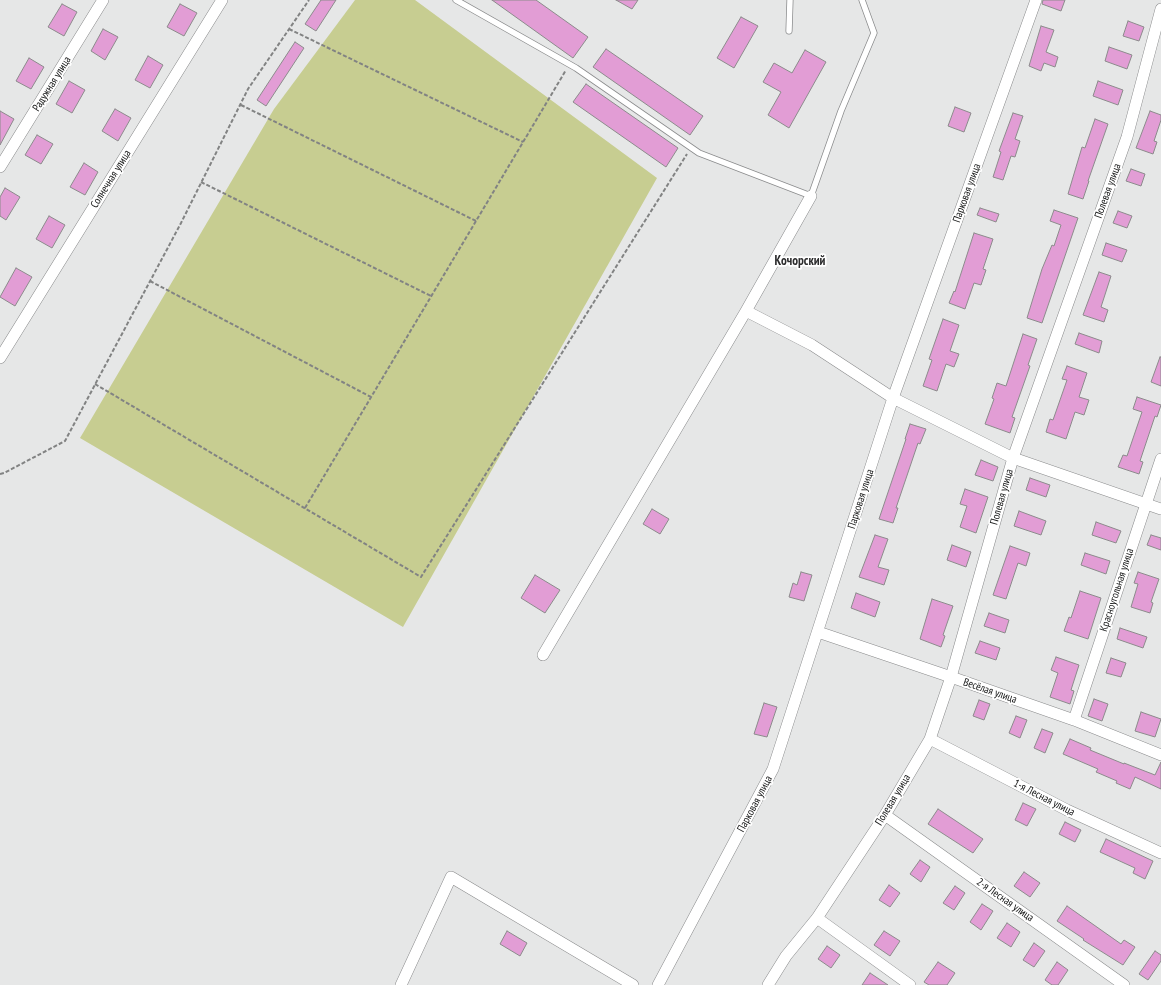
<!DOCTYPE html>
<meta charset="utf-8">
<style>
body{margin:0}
canvas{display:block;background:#e6e7e7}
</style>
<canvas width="1161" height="985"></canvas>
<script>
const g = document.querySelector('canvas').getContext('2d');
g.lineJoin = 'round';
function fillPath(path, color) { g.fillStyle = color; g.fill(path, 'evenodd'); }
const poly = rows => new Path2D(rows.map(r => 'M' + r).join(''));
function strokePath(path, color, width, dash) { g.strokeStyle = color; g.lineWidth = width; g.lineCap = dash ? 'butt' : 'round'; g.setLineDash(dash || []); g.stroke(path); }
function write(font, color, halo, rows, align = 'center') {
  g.font = font + ' "PT Sans Narrow",sans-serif'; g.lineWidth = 3.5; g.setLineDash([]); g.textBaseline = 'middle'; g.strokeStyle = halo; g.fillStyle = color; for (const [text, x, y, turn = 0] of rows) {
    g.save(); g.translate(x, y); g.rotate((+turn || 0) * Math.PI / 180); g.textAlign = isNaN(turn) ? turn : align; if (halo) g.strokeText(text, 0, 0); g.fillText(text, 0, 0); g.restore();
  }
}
const green = poly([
 [355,0,415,0,657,178,403,627,80,438,274,109]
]);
const building = poly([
 [321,0,336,0,316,31,305,24,321,0],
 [492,0,536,0,588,37,573,58,492,0],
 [616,0,638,0,632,9,616,0],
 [1043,0,1065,0,1061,11,1042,4,1043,0],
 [62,4,77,12,64,36,48,27,62,4],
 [180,4,197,13,184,36,167,27,180,4],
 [741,17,758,26,734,68,717,58,741,17],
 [1128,21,1144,27,1139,41,1123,36,1128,21],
 [1041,26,1054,30,1046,52,1058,57,1055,67,1044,63,1041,71,1029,66,1041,26],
 [103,29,118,37,105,60,91,51,103,29],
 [295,42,304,48,266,106,257,100,295,42],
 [1109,47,1132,55,1127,69,1105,61,1109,47],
 [606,49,703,116,690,135,593,67,606,49],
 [805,50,826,62,789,128,768,115,781,92,763,82,774,63,792,73,805,50],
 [148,56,163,65,150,88,135,80,148,56],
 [29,58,44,67,31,89,16,81,29,58],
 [69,81,85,90,72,113,56,104,69,81],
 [1098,81,1123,90,1118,105,1093,96,1098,81],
 [586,84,678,148,666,167,573,102,586,84],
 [955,107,971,113,964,132,948,126,955,107],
 [115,109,131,118,118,141,102,131,115,109],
 [0,111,14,119,0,145,0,111],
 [1150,111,1161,115,1161,120,1154,141,1157,142,1153,154,1136,148,1150,111],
 [1013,113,1023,116,1015,139,1020,141,1015,157,1011,156,1003,180,993,177,1001,152,999,151,1013,113],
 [1095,119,1108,124,1088,181,1089,181,1083,199,1068,194,1082,147,1085,148,1095,119],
 [37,135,53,144,41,164,25,155,37,135],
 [84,163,98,172,85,195,70,187,84,163],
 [1131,169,1145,174,1141,186,1126,181,1131,169],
 [5,188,20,197,6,220,0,216,0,197,5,188],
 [980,208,999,214,996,222,977,215,980,208],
 [1054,210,1078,218,1042,323,1027,318,1042,269,1052,245,1054,246,1061,225,1050,221,1054,210],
 [1118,211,1132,216,1127,228,1113,223,1118,211],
 [49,216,65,225,52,248,36,239,49,216],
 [974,233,993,239,983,269,986,270,981,285,974,283,965,309,949,303,954,291,955,292,974,233],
 [1106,243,1127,250,1122,262,1102,255,1106,243],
 [16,268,32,277,15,306,0,297,16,268],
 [1099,272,1111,276,1101,307,1108,310,1104,322,1083,315,1099,272],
 [943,319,959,325,950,351,959,354,954,367,946,364,937,391,923,386,932,360,929,359,943,319],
 [1079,333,1102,341,1099,353,1075,344,1079,333],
 [1023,334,1037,339,1028,365,1030,366,1012,417,1015,418,1010,433,985,424,994,399,992,398,997,383,1006,386,1023,334],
 [1160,357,1161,357,1161,386,1151,382,1160,357],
 [1067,366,1087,373,1079,397,1089,400,1084,415,1075,412,1066,439,1046,432,1050,419,1053,420,1067,380,1062,379,1067,366],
 [1137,397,1161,405,1157,417,1155,416,1140,461,1143,462,1139,474,1118,467,1123,455,1127,456,1142,412,1133,409,1137,397],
 [910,424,926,429,920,444,918,443,896,508,898,508,893,523,879,519,906,439,905,439,910,424],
 [981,460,998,467,993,481,975,475,981,460],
 [1030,478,1050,485,1046,497,1026,490,1030,478],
 [965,489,988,497,976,533,960,527,967,506,960,504,965,489],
 [652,509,669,519,660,534,643,524,652,509],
 [1019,511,1046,521,1041,535,1014,526,1019,511],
 [1096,522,1121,531,1116,543,1092,535,1096,522],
 [875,535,888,539,878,567,889,570,884,585,859,577,875,535],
 [1151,535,1161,538,1161,550,1147,545,1151,535],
 [952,545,971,552,966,567,947,560,952,545],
 [1010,546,1030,553,1026,566,1018,563,1006,599,993,595,1010,546],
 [1085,553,1110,561,1106,574,1081,565,1085,553],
 [801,572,812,575,804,601,789,597,793,583,797,585,801,572],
 [1138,572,1159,579,1151,602,1153,603,1150,613,1131,607,1138,584,1134,583,1138,572],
 [535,575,560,590,545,613,521,598,535,575],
 [1080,591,1101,598,1088,639,1064,631,1069,617,1071,618,1080,591],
 [856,593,880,602,875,617,851,608,856,593],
 [932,599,953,606,943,635,945,636,941,647,920,639,932,599],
 [989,613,1009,620,1005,633,984,626,989,613],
 [1120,628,1147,637,1143,648,1117,639,1120,628],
 [980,641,1000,648,996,660,975,653,980,641],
 [1056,657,1079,665,1071,690,1074,691,1070,704,1050,697,1058,673,1051,670,1056,657],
 [1111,658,1126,663,1121,677,1106,673,1111,658],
 [1094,699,1108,704,1102,721,1088,716,1094,699],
 [979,700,990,704,984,720,973,716,979,700],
 [764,703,777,707,767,737,754,734,764,703],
 [1141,712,1161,719,1155,737,1135,731,1141,712],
 [1016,716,1027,720,1020,738,1009,733,1016,716],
 [1042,729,1053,733,1045,753,1034,748,1042,729],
 [1070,739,1091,748,1090,750,1124,764,1124,763,1155,775,1161,762,1161,789,1135,777,1130,789,1116,783,1117,781,1096,772,1098,769,1063,754,1070,739],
 [1023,803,1036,809,1027,826,1015,820,1023,803],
 [938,809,983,839,973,853,928,824,938,809],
 [1065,822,1081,830,1075,842,1059,834,1065,822],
 [1106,839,1153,861,1145,879,1133,873,1135,868,1100,852,1106,839],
 [920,860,930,867,921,882,910,874,920,860],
 [1024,872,1040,883,1030,897,1014,886,1024,872],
 [889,885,900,893,890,907,879,900,889,885],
 [955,886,965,893,954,910,943,903,955,886],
 [982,904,993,911,981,930,970,922,982,904],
 [1067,906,1121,944,1124,940,1135,947,1123,965,1083,940,1084,939,1057,921,1067,906],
 [1007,923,1020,932,1011,947,997,938,1007,923],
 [507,931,527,943,520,956,500,944,507,931],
 [884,931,900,941,890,956,874,945,884,931],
 [1034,943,1045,951,1034,967,1023,960,1034,943],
 [827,946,840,955,831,968,818,959,827,946],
 [1155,951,1161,955,1161,961,1148,980,1139,974,1155,951],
 [938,962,955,973,947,985,929,985,924,982,938,962],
 [1057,962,1068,970,1058,985,1052,985,1045,980,1057,962],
 [870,973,888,985,862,985,870,973]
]);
const path = poly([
 [289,29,523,142],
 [241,105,476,221],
 [201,182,431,296],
 [150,281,371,397],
 [95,384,421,577,687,154],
 [0,474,4,473,65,441,181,223,248,89,309,0],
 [305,508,566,70]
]);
const service = poly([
 [456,0,576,68,699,153,811,196,841,111,874,33,862,0],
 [789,31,790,0]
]);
const minor = poly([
 [0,167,103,0],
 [746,311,812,345,893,398,1013,458,1161,509],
 [0,358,222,0],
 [818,632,951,677,1074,720,1161,755],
 [543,655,746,311,811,196],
 [1074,720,1161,459],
 [930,739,1067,810,1161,853],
 [885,815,1124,985],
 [817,918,910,985],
 [401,985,451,877,633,985],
 [658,985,773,769,893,398,1036,0],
 [768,985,786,956,817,918,885,815,930,739,951,677,1013,458,1127,137,1161,9]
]);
const streetNames = [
 ["Радужная улица",52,84,-58],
 ["Солнечная улица",111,179,-58],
 ["Полевая улица",1108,191,-70],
 ["Парковая улица",967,193,-70],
 ["Полевая улица",1002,497,-74],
 ["Парковая улица",861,499,-72],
 ["Красноугольная улица",1117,590,-72],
 ["Весёлая улица",990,691,19],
 ["1-я Лесная улица",1044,798,27],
 ["Полевая улица",893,800,-59],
 ["Парковая улица",755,804,-62],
 ["2-я Лесная улица",1005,900,35]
];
const quarterNames = [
 ["Кочорский",800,261]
];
fillPath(green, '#c7cd91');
fillPath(building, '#e29dd5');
strokePath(building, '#8c8b8c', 1);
strokePath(service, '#8a8b8c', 7);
strokePath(minor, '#8a8b8c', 12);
strokePath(path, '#828383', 2, [4, 2]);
strokePath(service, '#fff', 5.5);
strokePath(minor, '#fff', 11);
write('11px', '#141515', '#fff', streetNames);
write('bold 13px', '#2c2c2d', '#fff', quarterNames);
</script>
